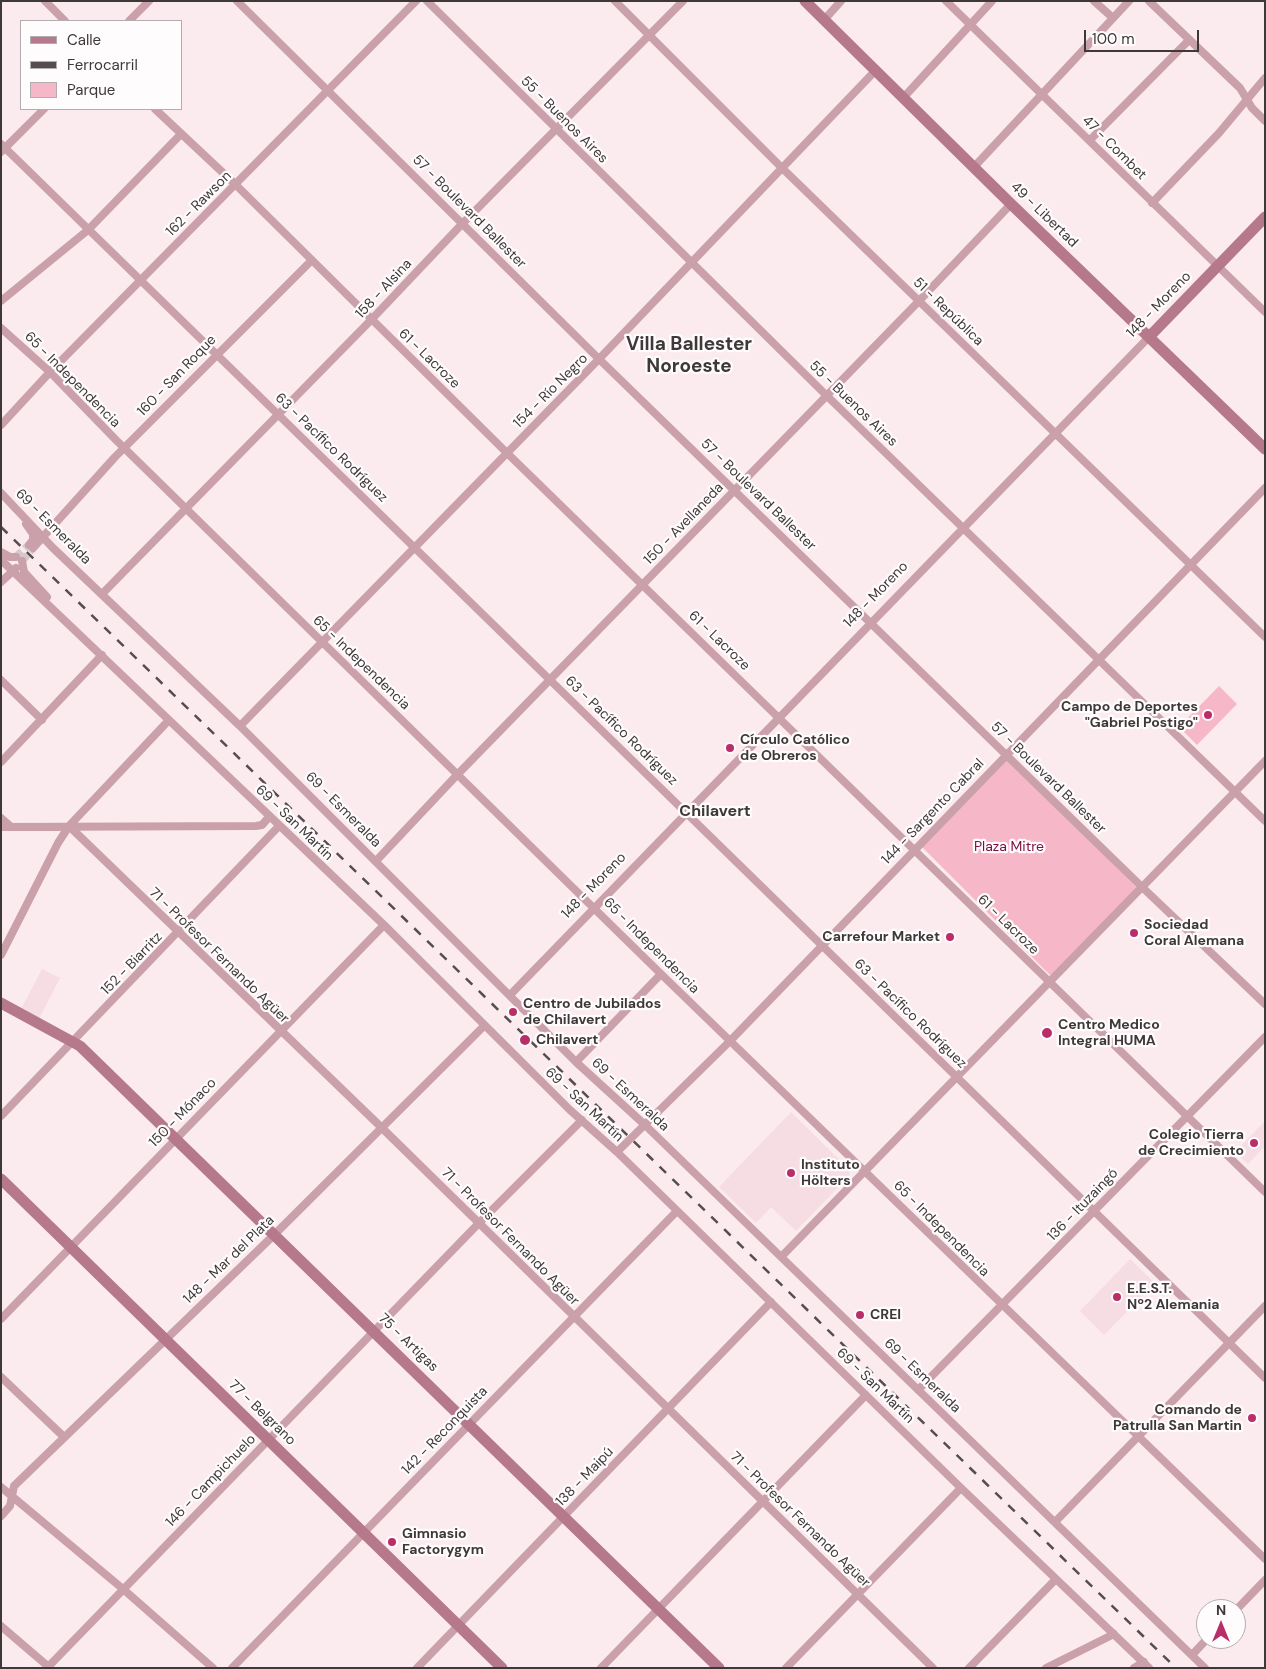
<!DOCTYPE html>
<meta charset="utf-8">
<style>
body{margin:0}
#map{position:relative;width:1266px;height:1669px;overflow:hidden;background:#fbebef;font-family:"DM Sans",sans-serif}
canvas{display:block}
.frame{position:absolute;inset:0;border:2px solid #3e3839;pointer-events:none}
.legend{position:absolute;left:20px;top:20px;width:162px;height:90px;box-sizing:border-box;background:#fffcfd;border:1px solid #b2aeaf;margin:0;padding:6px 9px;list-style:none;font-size:15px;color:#3e3839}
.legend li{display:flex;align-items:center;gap:10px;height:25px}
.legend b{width:25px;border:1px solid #b2aeaf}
.north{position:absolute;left:1196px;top:1599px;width:50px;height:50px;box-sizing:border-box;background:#fffcfd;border:1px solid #b2aeaf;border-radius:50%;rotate:0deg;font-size:14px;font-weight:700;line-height:20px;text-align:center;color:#3e3839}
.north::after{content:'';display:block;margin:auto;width:18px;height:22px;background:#b92e68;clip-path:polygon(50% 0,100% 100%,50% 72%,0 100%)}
.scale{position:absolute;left:1084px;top:30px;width:115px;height:22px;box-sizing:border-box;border:2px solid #3e3839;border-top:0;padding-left:6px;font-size:15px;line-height:18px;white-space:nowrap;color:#3e3839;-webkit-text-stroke:4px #fffcfd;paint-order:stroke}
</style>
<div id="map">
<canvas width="1266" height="1669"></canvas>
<div class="frame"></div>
<ul class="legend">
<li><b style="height:6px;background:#b5798b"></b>Calle</li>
<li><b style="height:6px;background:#554d4f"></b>Ferrocarril</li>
<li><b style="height:14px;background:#f6b8c9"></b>Parque</li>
</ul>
<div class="north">N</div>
<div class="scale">100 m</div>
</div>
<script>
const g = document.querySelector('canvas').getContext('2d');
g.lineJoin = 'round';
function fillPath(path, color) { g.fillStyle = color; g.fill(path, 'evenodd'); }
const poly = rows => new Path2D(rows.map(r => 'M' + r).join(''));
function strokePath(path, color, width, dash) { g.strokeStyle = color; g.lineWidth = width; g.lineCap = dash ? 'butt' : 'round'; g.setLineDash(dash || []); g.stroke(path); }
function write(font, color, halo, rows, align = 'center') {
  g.font = font + ' "DM Sans",sans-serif'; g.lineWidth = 4.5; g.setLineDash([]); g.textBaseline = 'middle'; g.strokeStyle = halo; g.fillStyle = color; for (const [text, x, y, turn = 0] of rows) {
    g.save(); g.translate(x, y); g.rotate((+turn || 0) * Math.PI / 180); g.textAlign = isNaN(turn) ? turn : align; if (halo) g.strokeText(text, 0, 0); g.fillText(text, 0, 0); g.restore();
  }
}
const built = poly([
 [42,969,60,978,39,1019,21,1009],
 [791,1112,850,1170,849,1176,796,1231,771,1207,756,1223,719,1187],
 [1265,1121,1265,1146,1248,1164,1235,1152],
 [1130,1259,1155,1283,1104,1335,1080,1311]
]);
const green = poly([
 [1219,686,1237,704,1197,745,1179,727],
 [1008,758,1137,888,1052,977,922,847]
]);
const streetTunnel = poly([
 [16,557,29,545],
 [22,561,33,548]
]);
const street = poly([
 [45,1,65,21],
 [237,1,599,359,1142,887,1265,1004],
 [427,1,827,396,1265,821],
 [615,1,781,167,1265,637],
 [946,1,1265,312],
 [1094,1,1113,18],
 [1149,1,1240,88,1252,108,1265,121],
 [824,20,841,1],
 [129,21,149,1],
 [904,97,992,1],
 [155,109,236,185,507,453,1265,1192],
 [1090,140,1189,40],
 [1,144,1265,1378],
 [1,152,44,109],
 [974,167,1129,1],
 [1152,203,1219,133,1265,78],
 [1,301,88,230,181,134],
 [1,328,50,372,116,440,661,974,1265,1559],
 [1,425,50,372,416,1],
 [1,493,53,548,240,726,576,1062,645,1125,1205,1668],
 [26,524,33,534,33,540,29,545],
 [33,548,115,457,312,260],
 [1,552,10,557,16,557],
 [1,560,384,925,570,1110,617,1152,961,1488,1149,1668],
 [22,561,24,572,47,597],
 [1,582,16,568],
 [103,593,371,320,462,224,683,1],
 [1,680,42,720],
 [240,726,599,359,876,70],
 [1,762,102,655],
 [1,818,10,826],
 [69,826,381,1127,933,1668],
 [1,827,256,826,262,825,269,817],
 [376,861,457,775,919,301,1011,204],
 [1,955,58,843,69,826,169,720],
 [510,995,1149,337],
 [576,1062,661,974],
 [1,1116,279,826],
 [617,1152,730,1041,1265,488],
 [781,1257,1265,761],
 [1,1319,384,925],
 [1,1377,64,1437],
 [918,1390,1265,1037],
 [1,1487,123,1589,213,1668],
 [1,1516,10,1506,14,1486,275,1234,484,1026],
 [1055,1522,1265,1306],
 [1236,1610,1265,1580],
 [1,1626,50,1668],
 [1192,1655,1207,1639],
 [47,1668,479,1223,582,1120],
 [232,1668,676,1212],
 [417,1668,771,1302],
 [601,1668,866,1395],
 [786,1668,961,1488],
 [969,1668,1056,1579],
 [1046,1668,1114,1634],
 [1134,1668,1144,1662]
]);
const secondary = poly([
 [805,1,1011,204,1265,449],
 [1149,337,1265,217],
 [1,1003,80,1046,719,1668],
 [1,1179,502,1668]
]);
const rail = poly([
 [1,527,1176,1668]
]);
const markers = [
 [1208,715,5,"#b92e68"],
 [730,748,5,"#b92e68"],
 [1134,933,5,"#b92e68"],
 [950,937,5,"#b92e68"],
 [513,1012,5,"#b92e68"],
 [1047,1033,6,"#b92e68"],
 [525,1040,6,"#b92e68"],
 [1254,1143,5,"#b92e68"],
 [791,1173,5,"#b92e68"],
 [1117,1297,5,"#b92e68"],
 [860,1315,5,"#b92e68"],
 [1252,1418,5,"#b92e68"],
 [392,1542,5,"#b92e68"]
];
const streetNames = [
 ["55 - Buenos Aires",564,120,45],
 ["47 - Combet",1114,148,45],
 ["162 - Rawson",199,204,-45],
 ["57 - Boulevard Ballester",469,212,45],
 ["49 - Libertad",1044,215,44],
 ["158 - Alsina",384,289,-47],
 ["148 - Moreno",1159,305,-46],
 ["51 - República",948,312,44],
 ["61 - Lacroze",429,359,44],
 ["160 - San Roque",177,376,-46],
 ["65 - Independencia",72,380,45],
 ["154 - Río Negro",551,391,-45],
 ["55 - Buenos Aires",853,404,44],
 ["63 - Pacífico Rodríguez",331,448,44],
 ["57 - Boulevard Ballester",758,495,44],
 ["150 - Avellaneda",684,524,-46],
 ["69 - Esmeralda",53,527,45],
 ["148 - Moreno",876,595,-46],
 ["61 - Lacroze",719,641,44],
 ["65 - Independencia",361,663,44],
 ["63 - Pacífico Rodríguez",621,731,44],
 ["57 - Boulevard Ballester",1048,778,44],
 ["69 - Esmeralda",343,810,45],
 ["144 - Sargento Cabral",933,812,-46],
 ["69 - San Martín",294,823,44],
 ["148 - Moreno",594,886,-46],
 ["61 - Lacroze",1008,925,44],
 ["65 - Independencia",651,946,45],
 ["71 - Profesor Fernando Agüer",219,956,44],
 ["152 - Biarritz",132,964,-46],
 ["63 - Pacífico Rodríguez",910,1014,44],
 ["69 - Esmeralda",630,1095,43],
 ["69 - San Martín",584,1105,43],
 ["150 - Mónaco",183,1113,-46],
 ["136 - Ituzaingó",1083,1205,-46],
 ["65 - Independencia",941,1229,45],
 ["71 - Profesor Fernando Agüer",510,1237,45],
 ["148 - Mar del Plata",229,1260,-44],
 ["75 - Artigas",408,1343,44],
 ["69 - Esmeralda",922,1376,44],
 ["69 - San Martín",875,1386,44],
 ["77 - Belgrano",262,1413,44],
 ["142 - Reconquista",445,1431,-46],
 ["138 - Maipú",585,1477,-46],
 ["146 - Campichuelo",211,1481,-46],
 ["71 - Profesor Fernando Agüer",800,1520,44]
];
const poiNames = [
 ["Campo de Deportes",1198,707,"right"],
 ["\"Gabriel Postigo\"",1198,723,"right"],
 ["Círculo Católico",740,740],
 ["de Obreros",740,756],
 ["Sociedad",1144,925],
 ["Coral Alemana",1144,941],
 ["Carrefour Market",940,937,"right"],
 ["Centro de Jubilados",523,1004],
 ["de Chilavert",523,1020],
 ["Centro Medico",1058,1025],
 ["Integral HUMA",1058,1041],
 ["Chilavert",536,1040],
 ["Colegio Tierra",1244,1135,"right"],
 ["de Crecimiento",1244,1151,"right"],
 ["Instituto",801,1165],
 ["Hölters",801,1181],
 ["E.E.S.T.",1127,1289],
 ["Nº2 Alemania",1127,1305],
 ["CREI",870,1315],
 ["Comando de",1242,1410,"right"],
 ["Patrulla San Martin",1242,1426,"right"],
 ["Gimnasio",402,1534],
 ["Factorygym",402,1550]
];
const parkNames = [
 ["Plaza Mitre",1009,847]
];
const quarterNames = [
 ["Chilavert",715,812]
];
const districtNames = [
 ["Villa Ballester",689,345],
 ["Noroeste",689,367]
];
fillPath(built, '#f5dde3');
fillPath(green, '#f6b8c9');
strokePath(streetTunnel, '#d5c7cb', 8, [8, 4]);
strokePath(street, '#caa0ab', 8);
strokePath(secondary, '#b5798b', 11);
strokePath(rail, '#554d4f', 2.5, [9, 9]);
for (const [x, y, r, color] of markers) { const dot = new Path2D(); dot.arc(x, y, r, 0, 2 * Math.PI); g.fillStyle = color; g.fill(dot); strokePath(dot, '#fffcfd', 2); }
write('14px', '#3e3839', '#fffcfd', streetNames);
write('bold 14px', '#3e3839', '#fffcfd', poiNames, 'left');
write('14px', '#7c0e40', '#fffcfd', parkNames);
write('bold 16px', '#3e3839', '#fffcfd', quarterNames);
write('bold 19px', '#3e3839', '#fffcfd', districtNames);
</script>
